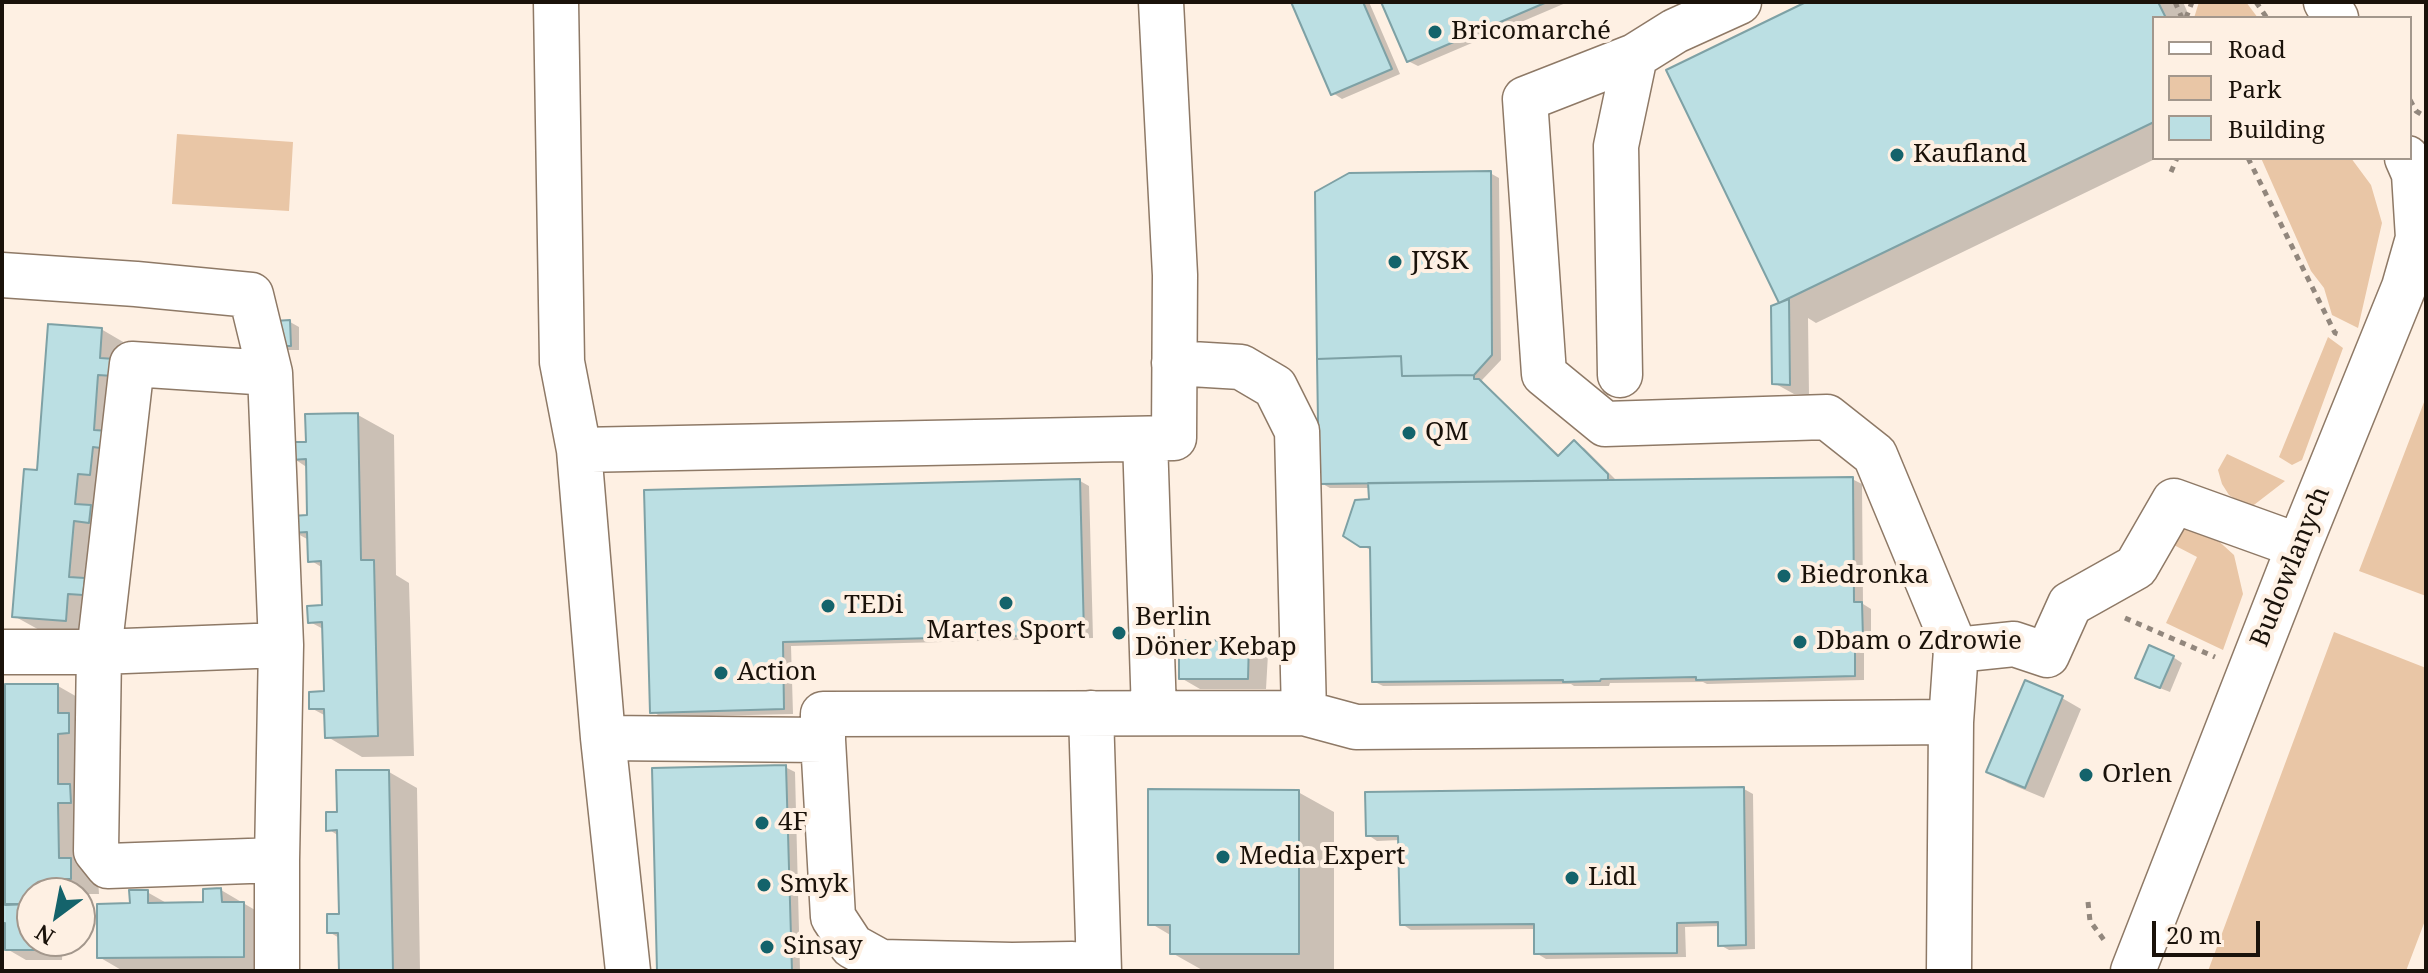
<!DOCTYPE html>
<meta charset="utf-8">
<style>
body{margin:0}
#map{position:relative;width:2428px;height:973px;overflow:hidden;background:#fef0e3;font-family:"Noto Serif",serif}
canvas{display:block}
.frame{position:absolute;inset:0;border:4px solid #1a120a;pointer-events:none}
.legend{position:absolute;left:2152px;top:16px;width:260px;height:144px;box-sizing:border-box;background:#fef0e3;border:2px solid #a3978c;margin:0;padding:10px 14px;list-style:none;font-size:24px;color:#1a120a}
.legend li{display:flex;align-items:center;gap:16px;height:40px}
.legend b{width:40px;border:2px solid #a3978c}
.north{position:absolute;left:16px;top:877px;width:80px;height:80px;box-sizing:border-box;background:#fef0e3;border:2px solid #a3978c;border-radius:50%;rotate:212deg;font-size:22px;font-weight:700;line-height:32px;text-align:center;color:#1a120a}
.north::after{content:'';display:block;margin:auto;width:28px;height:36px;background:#14636b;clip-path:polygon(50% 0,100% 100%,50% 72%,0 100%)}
.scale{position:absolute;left:2152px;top:921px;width:108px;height:36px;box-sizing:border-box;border:4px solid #1a120a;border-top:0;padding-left:10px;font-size:24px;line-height:28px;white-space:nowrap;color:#1a120a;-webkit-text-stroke:6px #fef0e3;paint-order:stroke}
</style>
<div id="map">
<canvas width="2428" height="973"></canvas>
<div class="frame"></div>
<ul class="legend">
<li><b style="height:10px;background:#fff"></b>Road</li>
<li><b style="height:22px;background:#e9c6a6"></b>Park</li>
<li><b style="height:22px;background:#bbdfe3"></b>Building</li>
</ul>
<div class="north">N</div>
<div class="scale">20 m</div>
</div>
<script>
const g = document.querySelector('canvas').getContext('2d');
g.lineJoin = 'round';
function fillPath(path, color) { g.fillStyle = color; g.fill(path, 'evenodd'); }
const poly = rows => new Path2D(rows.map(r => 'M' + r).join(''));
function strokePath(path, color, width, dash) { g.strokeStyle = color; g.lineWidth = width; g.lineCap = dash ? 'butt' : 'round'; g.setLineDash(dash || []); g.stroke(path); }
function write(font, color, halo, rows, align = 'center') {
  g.font = font + ' "Noto Serif",serif'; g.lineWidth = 8; g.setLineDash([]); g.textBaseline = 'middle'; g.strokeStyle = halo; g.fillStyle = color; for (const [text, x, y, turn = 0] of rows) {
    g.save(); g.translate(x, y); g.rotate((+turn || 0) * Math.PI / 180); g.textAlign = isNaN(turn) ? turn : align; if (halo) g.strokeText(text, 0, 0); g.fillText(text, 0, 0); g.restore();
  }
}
const green = poly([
 [2199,2,2246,2,2258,18,2194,18],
 [177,134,293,142,289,211,172,204],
 [2261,158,2351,158,2371,185,2382,223,2358,328,2332,315,2324,288,2311,271],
 [2328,337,2343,348,2302,460,2292,465,2279,457],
 [2426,397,2426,596,2359,571],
 [2227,454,2285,481,2250,508,2229,495,2222,484,2218,470],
 [2182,527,2213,536,2234,555,2243,594,2223,650,2166,623,2197,557,2172,544],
 [2334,632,2426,668,2426,918,2406,971,2208,971]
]);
const shadow = poly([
 [1293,2,1369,2,1400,74,1342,99,1333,93],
 [1383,2,1568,2,1418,66,1408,61],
 [1810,2,2183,2,2190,18,2154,18,2154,158,2157,158,1816,323,1808,318,1809,395,1794,394,1774,383,1781,304,1669,70],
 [1490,173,1499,178,1501,360,1482,380,1483,383,1561,457,1574,443,1584,448,1618,482,1852,479,1862,484,1863,604,1871,609,1871,643,1864,643,1864,680,1707,684,1703,682,1610,683,1609,686,1574,686,1571,684,1383,686,1373,681,1372,551,1345,535,1371,501,1371,488,1330,488,1321,483],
 [290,322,299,327,299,350,286,350,277,345],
 [101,329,130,346,94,636,43,632,14,616,39,473],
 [358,415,394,435,396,575,409,583,414,756,362,757,326,736,326,716,311,708,326,693,325,630,310,622,324,607,323,568,310,560,309,540,294,532,309,517,308,468,293,458,308,444],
 [1080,481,1089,486,1093,638,791,646,793,714,661,717,652,711],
 [1181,642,1249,643,1268,654,1266,689,1200,689,1181,678],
 [2173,657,2182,663,2170,692,2147,683],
 [58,686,86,702,99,894,86,894,87,919,80,919,80,893,32,893,32,941,63,941,62,960,26,960,7,949,7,927,2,924,2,906,7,906],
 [2062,698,2081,709,2044,798,2008,783,1989,772],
 [785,767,795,772,800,971,659,971],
 [389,772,417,788,420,971,341,971,341,939,329,932,341,916,339,836,328,829,339,814],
 [1744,789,1753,794,1755,949,1729,950,1720,945,1720,926,1685,927,1686,957,1546,959,1536,953,1536,929,1411,930,1402,924,1400,840,1377,841,1368,835],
 [1298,792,1334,812,1334,971,1204,971,1172,953,1172,936,1150,923],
 [221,890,272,920,272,971,123,971,99,957,132,905,147,892,170,905,205,904]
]);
const building = poly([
 [1291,2,1363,2,1392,69,1331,95,1291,2],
 [1381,2,1547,2,1407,62,1381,2],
 [1806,2,2158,2,2166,18,2154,18,2154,122,1779,303,1666,70,1806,2],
 [1491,171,1492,355,1474,375,1402,376,1401,356,1317,359,1315,192,1349,173,1491,171],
 [1789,299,1790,385,1772,384,1771,306,1789,299],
 [290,320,291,346,275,346,274,321,290,320],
 [48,324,102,328,100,358,115,359,113,376,98,375,94,430,109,431,108,449,93,447,90,475,78,474,75,504,91,505,89,523,74,521,69,577,85,578,83,595,68,594,66,621,12,617,24,469,37,470,48,324],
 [1401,356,1402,376,1474,375,1474,379,1479,379,1558,456,1574,440,1608,474,1608,480,1319,484,1317,359,1401,356],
 [358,413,361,560,374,560,378,736,325,738,324,709,309,709,309,692,324,691,322,622,308,623,307,606,322,605,321,561,308,562,307,532,292,533,292,516,307,515,306,459,291,460,291,442,306,442,305,414,358,413],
 [1853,477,1854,602,1862,602,1863,639,1855,639,1855,676,1696,680,1696,677,1601,679,1600,681,1563,682,1563,680,1372,682,1370,547,1360,547,1343,536,1355,500,1369,499,1368,483,1853,477],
 [1080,479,1084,634,783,642,784,709,650,713,644,490,1080,479],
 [1179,640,1249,641,1248,679,1179,679,1179,640],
 [2149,645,2174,656,2160,688,2135,678,2149,645],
 [2025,680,2063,696,2025,788,1986,772,2025,680],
 [5,684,58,684,58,713,69,713,69,733,58,734,58,784,70,784,71,803,58,803,59,858,71,858,71,879,59,879,59,893,32,893,32,904,5,905,5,684],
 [786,765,792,971,657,971,652,768,786,765],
 [336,770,389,770,393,971,339,971,338,933,327,933,327,914,339,914,337,830,326,831,326,812,337,812,336,770],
 [1744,787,1746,945,1718,946,1718,922,1677,923,1677,953,1534,954,1534,924,1400,925,1398,836,1366,836,1365,792,1744,787],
 [1148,789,1299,790,1299,954,1170,954,1170,925,1148,925,1148,789],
 [221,888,222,902,244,902,244,957,97,958,97,904,130,903,129,890,148,890,148,903,203,902,203,889,221,888],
 [2,904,30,904,32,941,43,941,43,950,5,950,5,923,2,923,2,904]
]);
const path = poly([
 [2175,2,2182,18],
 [2256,2,2267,18],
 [2186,18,2192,2],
 [2410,100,2416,111,2426,117],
 [2248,158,2335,333,2341,335],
 [2171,172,2177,158],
 [2125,618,2215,657],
 [2088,902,2090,921,2104,940]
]);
const minor = poly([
 [556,2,562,362,579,450],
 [2326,2,2336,18],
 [1635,56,1525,99,1544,374,1605,424,1827,417,1875,455,1956,650],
 [2,275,136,284,251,295,270,373],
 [132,364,270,373,281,645,277,860,108,866,96,851,99,652,132,364],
 [1620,375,1616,146,1635,56,1675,31,1739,2],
 [1145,439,1154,713],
 [2,652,99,652,281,645],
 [1091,713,1099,971],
 [1304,713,1356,727,1951,722,1956,650,2014,644,2047,655,2070,604,2136,567,2174,501,2299,546],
 [603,738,823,740,823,714,1304,713,1297,431,1275,387,1241,367,1174,363],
 [823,740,833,917,852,946,881,962,1012,965,1072,964,1093,971],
 [277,971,277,860],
 [628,971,603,738,579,450,1174,438,1175,275,1161,2],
 [1949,971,1951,722],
 [2133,971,2299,546,2404,287,2418,238,2414,174,2407,158]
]);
const markers = [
 [1435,32,8,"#14636b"],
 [1897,155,8,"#14636b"],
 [1395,262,8,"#14636b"],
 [1409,433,8,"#14636b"],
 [1784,576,8,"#14636b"],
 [1006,603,8,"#14636b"],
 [828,606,8,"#14636b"],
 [1119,633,8,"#14636b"],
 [1800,642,8,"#14636b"],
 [721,673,8,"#14636b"],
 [2086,775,8,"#14636b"],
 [762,823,8,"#14636b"],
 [1223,857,8,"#14636b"],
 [1572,878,8,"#14636b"],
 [764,885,8,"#14636b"],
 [767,947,8,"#14636b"]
];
const poiNames = [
 ["Bricomarché",1451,32],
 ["Kaufland",1913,155],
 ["JYSK",1411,262],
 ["QM",1425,433],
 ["Biedronka",1800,576],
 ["TEDi",844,606],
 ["Berlin",1135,618],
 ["Döner Kebap",1135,648],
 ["Martes Sport",1006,631,"center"],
 ["Dbam o Zdrowie",1816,642],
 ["Action",737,673],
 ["Orlen",2102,775],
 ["4F",778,823],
 ["Media Expert",1239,857],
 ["Lidl",1588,878],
 ["Smyk",780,885],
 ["Sinsay",783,947]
];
const streetNames = [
 ["Budowlanych",2291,567,-68]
];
fillPath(green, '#e9c6a6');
fillPath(shadow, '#0003');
fillPath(building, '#bbdfe3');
strokePath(building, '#7ea1a5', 2);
strokePath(minor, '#8e7966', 47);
strokePath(path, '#92877d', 5, [6, 6]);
strokePath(minor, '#fff', 44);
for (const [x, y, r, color] of markers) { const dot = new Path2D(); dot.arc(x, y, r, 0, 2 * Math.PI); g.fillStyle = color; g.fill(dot); strokePath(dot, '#fef0e3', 3); }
write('26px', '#1a120a', '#fef0e3', poiNames, 'left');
write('26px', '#1a120a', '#fef0e3', streetNames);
</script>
